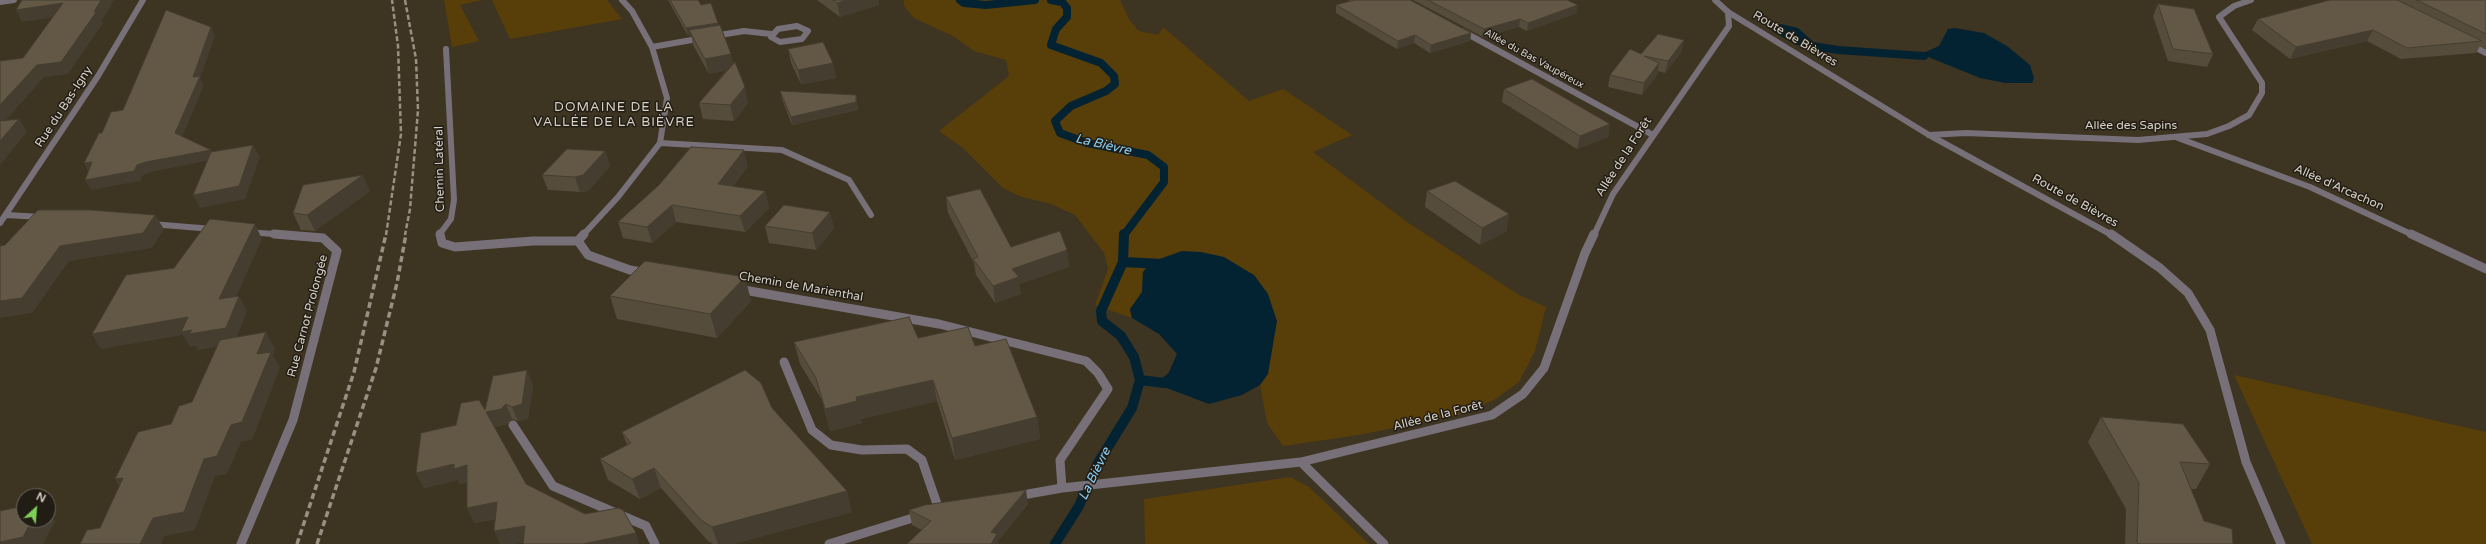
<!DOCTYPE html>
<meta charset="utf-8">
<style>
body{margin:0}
#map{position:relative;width:2486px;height:544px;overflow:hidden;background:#3e3422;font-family:"Varela Round",sans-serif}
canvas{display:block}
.north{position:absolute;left:16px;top:488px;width:40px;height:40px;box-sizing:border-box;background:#211c14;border:1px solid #6a645b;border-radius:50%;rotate:26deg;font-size:11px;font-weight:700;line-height:16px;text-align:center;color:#d7d1c6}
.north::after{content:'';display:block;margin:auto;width:14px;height:18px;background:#7dd154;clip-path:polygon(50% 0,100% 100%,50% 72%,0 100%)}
</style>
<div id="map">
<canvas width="2486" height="544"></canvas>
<div class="north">N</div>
</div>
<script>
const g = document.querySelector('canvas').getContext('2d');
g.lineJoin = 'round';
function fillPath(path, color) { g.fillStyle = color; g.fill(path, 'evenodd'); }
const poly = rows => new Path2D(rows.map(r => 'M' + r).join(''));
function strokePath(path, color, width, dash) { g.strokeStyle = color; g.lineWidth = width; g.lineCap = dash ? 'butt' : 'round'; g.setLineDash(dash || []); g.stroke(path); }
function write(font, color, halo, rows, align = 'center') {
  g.font = font + ' "Varela Round",sans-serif'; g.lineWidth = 3; g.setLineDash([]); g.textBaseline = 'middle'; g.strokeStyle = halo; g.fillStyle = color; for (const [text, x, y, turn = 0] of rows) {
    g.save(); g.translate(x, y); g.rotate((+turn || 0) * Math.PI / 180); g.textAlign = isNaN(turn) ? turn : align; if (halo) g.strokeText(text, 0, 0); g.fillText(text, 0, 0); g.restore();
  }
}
const green = poly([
 [444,0,482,0,460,5,479,41,452,47],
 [492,0,607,0,622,19,510,39],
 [904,0,1120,0,1130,21,1139,31,1158,35,1163,27,1249,101,1283,89,1352,135,1313,152,1410,224,1519,295,1546,307,1535,351,1519,382,1494,400,1462,414,1359,435,1283,446,1267,423,1260,385,1268,374,1268,294,1254,275,1151,262,1143,272,1142,292,1130,309,1132,318,1095,305,1108,269,1104,253,1075,215,1051,204,1022,197,1003,188,963,148,939,131,1009,76,1006,60,974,51,953,36,914,18,904,6],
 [2234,375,2486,432,2486,544,2312,544],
 [1290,477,1309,487,1369,544,1145,544,1144,499]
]);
const water = poly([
 [1781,24,1798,28,1817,45,1796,45,1772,31,1771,29,1775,25],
 [1955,28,1984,33,2007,46,2030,65,2034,78,2032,83,2005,83,1980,78,1921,54,1939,46,1948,29],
 [1182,251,1201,252,1224,257,1254,275,1268,294,1277,321,1268,374,1260,385,1242,395,1209,404,1164,387,1164,383,1177,354,1159,334,1132,318,1130,309,1142,292,1143,272,1151,262]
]);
const streamFar1 = poly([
 [960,0,964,3,986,5,1035,0],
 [1051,0,1062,2,1067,8,1067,17,1056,29,1051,45,1101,63,1114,76,1115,84,1106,91,1071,106,1055,121,1060,133,1087,143,1148,155,1164,167,1164,182,1124,235],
 [1813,46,1838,50,1924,56]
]);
const stream = poly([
 [1124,234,1123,262,1101,311,1102,321,1121,336,1134,357,1140,380],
 [1123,262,1163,264],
 [1055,544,1079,506,1098,463,1132,408,1140,380,1164,383,1173,376]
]);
const serviceFar1 = poly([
 [439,235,451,219,454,200,446,49]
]);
const service = poly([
 [440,234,442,243,455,247,533,241,578,241],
 [784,362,812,430,831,445,862,450,907,449,922,460,939,510]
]);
const minorFar1 = poly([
 [0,2,14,0],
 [797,26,808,31,802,39,780,42,771,37,778,29,797,26],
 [1462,31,1653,135],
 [714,36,744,31,771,34],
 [2469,44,2486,53],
 [652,47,703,38],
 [1929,135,1966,133,2138,140,2207,134,2229,126,2249,115,2262,93,2262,83,2219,17,2234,6,2251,0],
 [2178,138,2310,187,2413,235],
 [660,143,782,150,849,180,871,215],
 [7,215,41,217],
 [0,223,98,76,143,0],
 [151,224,213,229],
 [248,232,286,235],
 [583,235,618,197,660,143,667,98,652,47,632,11,622,0],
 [1594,235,1613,194,1729,26,1728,12]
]);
const minor = poly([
 [584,234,578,241,588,255,630,270,646,273],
 [2411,234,2486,269],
 [738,289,939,324,1086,361,1098,373,1108,389,1060,460,1062,488],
 [513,425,553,486,646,526,655,544],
 [1301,462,1384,544],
 [1017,496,1062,488,1301,462,1492,415,1523,394,1544,368,1585,253,1594,234],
 [241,544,293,420,337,251,323,238,274,234],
 [829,544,919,516]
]);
const tertiaryFar1 = poly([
 [1715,0,1728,12,1929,135,2112,235]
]);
const tertiary = poly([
 [2111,234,2160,268,2188,293,2210,330,2246,462,2281,544]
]);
const railFar1 = poly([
 [405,0,416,59,418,110,410,209,405,235],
 [386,235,401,134,398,46,392,0]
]);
const rail = poly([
 [297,544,354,372,386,234],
 [317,544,376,368,397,283,406,234]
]);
const wall = poly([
 [668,0,698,0,701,5,718,23,748,103,734,121,703,119,699,103,727,70,709,74,693,45,691,35,688,36],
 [817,0,879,0,879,5,840,17],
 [1348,0,1410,0,1471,33,1470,41,1430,53,1414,43,1397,49,1336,13,1336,5,1350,1],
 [1413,0,1567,0,1577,13,1527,31,1519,27,1483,37],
 [2330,0,2486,0,2486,50,2480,46,2476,53,2401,59,2367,41,2290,59,2252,30,2258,19],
 [2158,4,2213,54,2207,67,2168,61,2153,16],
 [788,49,833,63,836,78,801,84,791,63],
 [1682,51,1665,73,1658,71,1657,75,1642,95,1608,87,1610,75,1641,54],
 [1504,89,1610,124,1608,137,1577,149,1502,102],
 [780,91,856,95,858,110,792,125,782,99],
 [605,151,610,166,588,191,580,192,548,190,542,175],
 [748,166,733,186,765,191,769,208,745,232,676,222,652,243,623,238,618,222],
 [370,191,315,231,301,230,293,213],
 [1427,191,1507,231,1480,245,1425,207],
 [946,197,1011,247,1067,250,1069,267,1019,284,1021,294,995,303,976,275,974,263,948,213],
 [765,226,834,228,816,250,769,243],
 [745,277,751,301,717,338,617,319,610,296],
 [918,338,975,346,1037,417,1040,439,955,460,937,401,861,419,862,423,830,431,822,400,800,364,794,342],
 [533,385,528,419,518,421,512,419,507,424,494,427,523,542,496,519,474,523,467,482,460,484,458,480,424,488,416,473,456,425],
 [772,408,852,512,733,544,713,544,708,541,661,488,640,499,608,480,600,459,627,445,622,432],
 [2101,417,2210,464,2196,489,2191,489,2204,521,2233,544,2125,544,2126,509,2088,442],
 [1028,504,998,541,922,530,912,525,909,510]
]);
const shadedWall = poly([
 [101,0,114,0,102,21,103,23,68,74,44,77,0,127,0,105,37,65,94,12],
 [846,0,879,0,879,5,840,17,837,3],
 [63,3,69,15,22,22,16,10],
 [1578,5,1577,13,1527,31,1528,23],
 [1520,19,1519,27,1483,37,1484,29],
 [718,23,720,30,689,30,691,35,688,36,686,28],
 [211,27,215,36,200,78,204,85,180,142,175,133,193,77],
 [2373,30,2367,41,2290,59,2296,47],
 [1471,33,1470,41,1430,53,1431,45],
 [1415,35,1414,43,1397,49,1398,41],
 [1684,40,1682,51,1665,73,1668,61],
 [731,54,735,69,709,74,705,59],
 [833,63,836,78,801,84,798,70],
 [1659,63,1657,75,1642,95,1644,83],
 [745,87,748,103,734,121,730,105],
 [856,95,858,110,792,125,791,117],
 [19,119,27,132,0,165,0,141],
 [1610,124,1608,137,1577,149,1580,136],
 [253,145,260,157,245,199,200,208,193,195],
 [211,150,215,159,151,172,143,175,140,181,91,190,85,180,137,165,146,162],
 [744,150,748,166,723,200,718,184],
 [605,151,610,166,588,191,580,192,575,177],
 [92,162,89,173,84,163],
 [363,175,370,191,315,231,307,215],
 [765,191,769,208,745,232,740,216],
 [672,205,676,222,652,243,647,227],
 [830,212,834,228,816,250,812,233],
 [1509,214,1507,231,1480,245,1482,228],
 [155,215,164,229,152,248,69,261,32,313,0,318,0,301,60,246],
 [255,224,262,239,228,315,219,299],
 [1067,250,1069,267,1019,284,1021,294,995,303,993,286,1012,269],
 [745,277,751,301,717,338,710,314],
 [239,296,247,311,234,344,198,350,196,346,190,347,183,335,101,349,92,334,188,317],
 [266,332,275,349,273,355,280,368,252,440,241,442,227,474,215,476,195,530,164,536,161,544,140,544,153,518,204,459,257,354],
 [527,370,533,385,528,419,518,421,512,407],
 [933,380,937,401,861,419,862,423,830,431,825,409,856,397],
 [506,404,512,419,507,424,492,427,486,412],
 [1037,417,1040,439,955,460,952,438],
 [454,464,467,465,474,480,460,484,458,480,424,488,416,473],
 [654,468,661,488,640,499,632,479],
 [123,478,126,497,115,479],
 [1026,490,1028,504,998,541,998,544,991,544,991,532],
 [847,491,852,512,733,544,718,544,712,527],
 [497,502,504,517,474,523,467,508],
 [48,512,55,521,43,544,0,544,0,542,32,520,48,520],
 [525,526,532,541,515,544,500,544,494,531],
 [636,533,639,544,583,544]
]);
const building = poly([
 [22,0,101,0,94,12,97,11,61,62,37,65,0,105,0,61,23,58,63,3,16,10,22,0],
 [670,0,698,0,701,5,711,3,718,23,686,28,670,0],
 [833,0,846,0,837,3,833,0],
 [1354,0,1410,0,1471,33,1431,45,1415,35,1398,41,1336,5,1354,0],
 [1428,0,1567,0,1578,5,1528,23,1520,19,1484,29,1428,0],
 [2330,0,2397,0,2482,41,2407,48,2373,30,2296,47,2258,19,2330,0],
 [2417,0,2486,0,2486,34,2417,0],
 [2158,4,2194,9,2213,54,2173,49,2158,4],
 [166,10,211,27,193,77,200,76,175,133,211,150,146,162,137,165,134,171,85,180,92,162,84,163,99,133,102,133,111,112,123,110,166,10],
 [720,25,731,54,705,59,689,30,720,25],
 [1658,34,1684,40,1668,61,1644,56,1659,63,1644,83,1610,75,1630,49,1641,54,1658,34],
 [823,42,833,63,798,70,788,49,823,42],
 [735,62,745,87,730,105,699,103,735,62],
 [1532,79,1610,124,1580,136,1504,89,1532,79],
 [780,91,856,95,856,102,791,117,780,91],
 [19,119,0,141,0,121,19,119],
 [253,145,239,186,193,195,211,152,253,145],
 [691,147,744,150,718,184,765,191,740,216,672,205,647,227,618,222,659,185,691,147],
 [567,149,605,151,583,175,575,177,542,175,567,149],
 [363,175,307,215,293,213,303,185,363,175],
 [1455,181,1509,214,1482,228,1427,191,1455,181],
 [980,189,1011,247,1060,231,1067,250,1012,269,1019,277,993,286,973,259,978,257,946,197,980,189],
 [784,205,830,212,812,233,765,226,784,205],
 [38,210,90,210,155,215,143,233,60,246,22,298,0,301,0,246,5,245,38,210],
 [210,219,255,224,219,299,239,296,226,328,189,334,192,330,181,332,188,317,92,334,126,275,174,268,210,219],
 [645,261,745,277,710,314,610,296,645,261],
 [909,317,918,338,968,327,975,346,1006,339,1037,417,952,438,933,380,856,397,857,401,825,409,816,378,794,342,909,317],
 [266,332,257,354,271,352,242,422,231,425,217,456,204,459,184,512,153,518,140,544,80,544,87,530,100,528,123,478,115,479,138,432,171,424,179,406,192,402,220,340,266,332],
 [527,370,522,404,512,407,506,404,501,409,486,412,526,484,585,514,618,508,623,510,636,533,583,544,523,544,525,526,494,531,497,502,467,508,467,465,454,469,454,464,416,473,421,433,456,425,461,403,479,400,485,410,493,376,527,370],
 [745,370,761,383,772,408,847,491,712,527,701,520,654,468,632,479,600,459,631,443,622,432,745,370],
 [2101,417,2183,424,2210,464,2180,462,2204,521,2232,529,2233,544,2140,544,2137,543,2139,483,2101,417],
 [1026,490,991,532,997,534,991,544,907,544,931,521,909,510,925,505,1026,490],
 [24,506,24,520,32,520,23,537,0,542,0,511,24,506]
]);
const farStreetnames = [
 ["Allée du Bas Vaupéreux",1534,59,29]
];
const streetNames = [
 ["Route de Bièvres",1795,39,31],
 ["Rue du Bas-Igny",64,107,-57],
 ["Allée des Sapins",2131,126],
 ["Allée de la Forêt",1624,157,-57],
 ["Chemin Latéral",440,169,-91],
 ["Allée d'Arcachon",2339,188,24],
 ["Route de Bièvres",2075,201,29],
 ["Chemin de Marienthal",801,287,10],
 ["Rue Carnot Prolongée",308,316,-75],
 ["Allée de la Forêt",1438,416,-14]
];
const neighbourhoodNames = [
 ["DOMAINE DE LA",614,108],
 ["VALLÉE DE LA BIÈVRE",614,123]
];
const waterNames = [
 ["La Bièvre",1103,145,13],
 ["La Bièvre",1095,474,-64]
];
fillPath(green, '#583f09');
fillPath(water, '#042332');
strokePath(streamFar1, '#042332', 8);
strokePath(stream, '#042332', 10);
strokePath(serviceFar1, '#777078', 6);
strokePath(service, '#777078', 9);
strokePath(minorFar1, '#777078', 6);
strokePath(minor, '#777078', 9);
strokePath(tertiaryFar1, '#777078', 6);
strokePath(tertiary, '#777078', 9);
strokePath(railFar1, '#989183', 2.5, [5, 2.5]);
strokePath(rail, '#989183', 3.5, [6, 3.5]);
fillPath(wall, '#554c3b');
fillPath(shadedWall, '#453e30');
fillPath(building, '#635845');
strokePath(building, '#453e30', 1);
write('10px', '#d7d1c6', '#211c14', farStreetnames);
write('12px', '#d7d1c6', '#211c14', streetNames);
g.letterSpacing = '1px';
write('13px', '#d7d1c6', '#211c14', neighbourhoodNames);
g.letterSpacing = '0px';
write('italic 13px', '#8bd0f6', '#211c14', waterNames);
</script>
